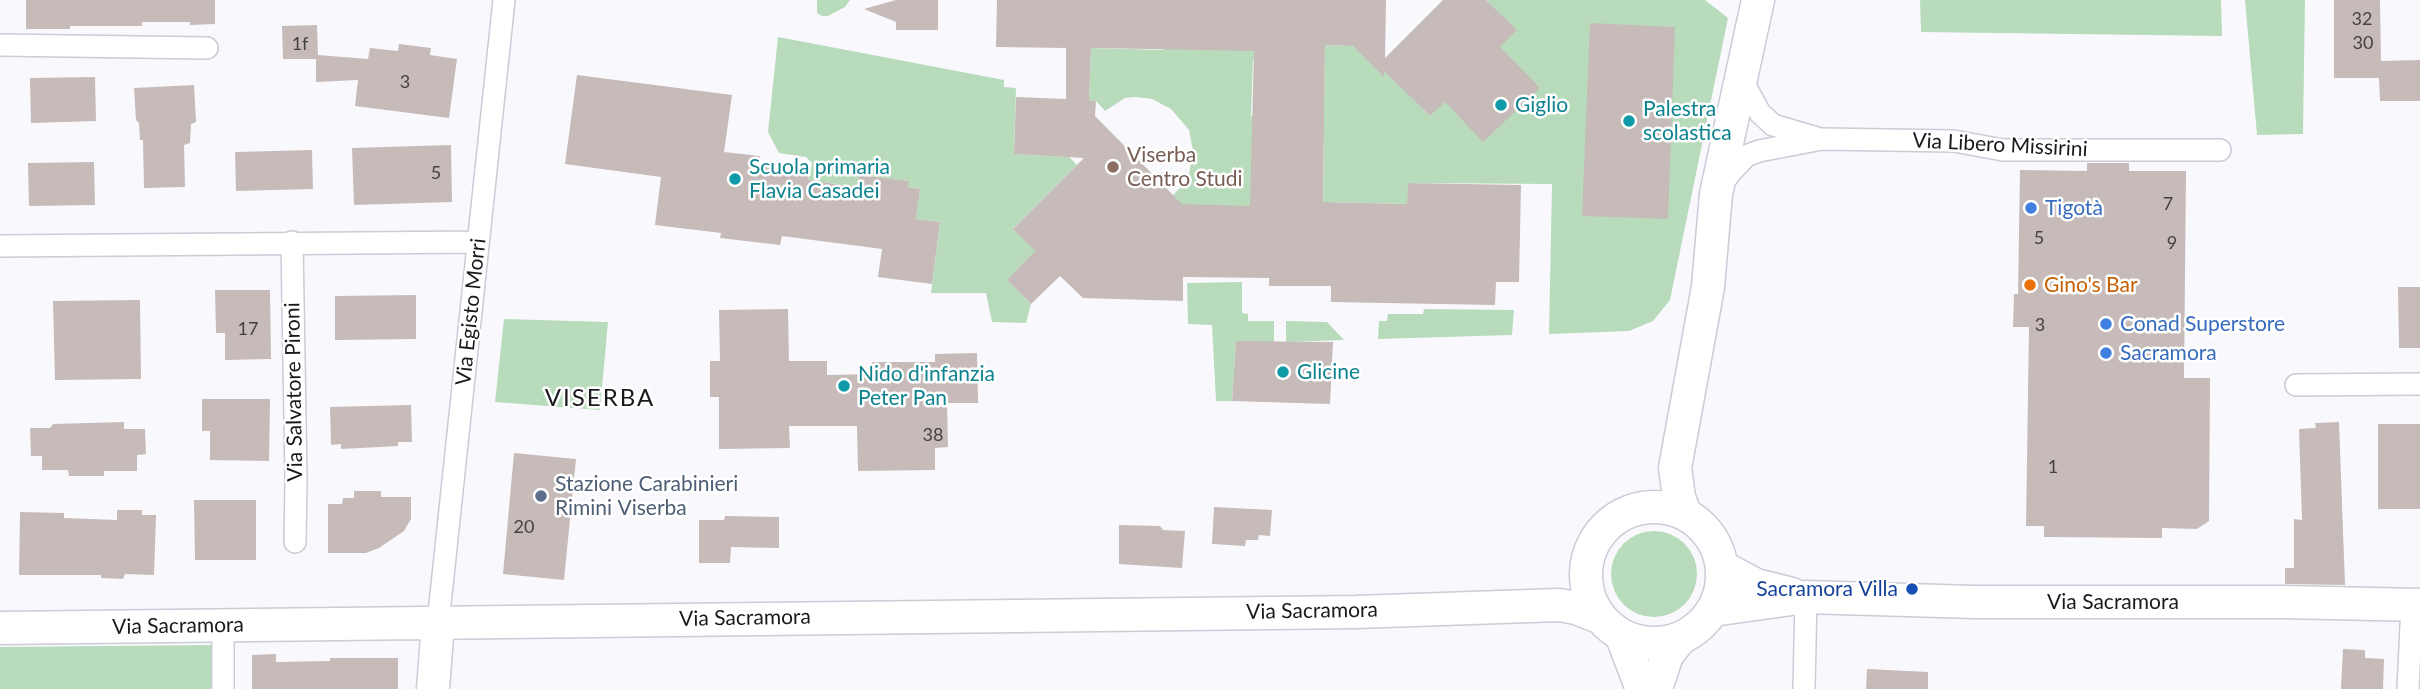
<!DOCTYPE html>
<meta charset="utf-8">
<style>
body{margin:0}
canvas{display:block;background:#f9f9fd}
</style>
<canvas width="2420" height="689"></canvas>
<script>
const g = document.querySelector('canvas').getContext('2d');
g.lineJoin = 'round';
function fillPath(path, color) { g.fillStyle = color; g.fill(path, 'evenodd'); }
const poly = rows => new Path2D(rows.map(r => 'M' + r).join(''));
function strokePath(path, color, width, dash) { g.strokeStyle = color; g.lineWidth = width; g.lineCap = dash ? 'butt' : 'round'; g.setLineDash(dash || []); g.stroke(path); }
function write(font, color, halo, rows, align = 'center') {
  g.font = font + ' Lato,sans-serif'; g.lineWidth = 5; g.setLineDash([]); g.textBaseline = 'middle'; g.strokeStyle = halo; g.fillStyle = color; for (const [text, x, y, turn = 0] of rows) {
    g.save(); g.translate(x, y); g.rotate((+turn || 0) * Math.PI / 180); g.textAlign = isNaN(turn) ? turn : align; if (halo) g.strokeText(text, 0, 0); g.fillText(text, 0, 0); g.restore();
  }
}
const green = poly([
 [817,0,850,0,845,7,828,16,822,16,817,13],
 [1486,0,1705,0,1728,18,1670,300,1653,321,1629,331,1549,334,1552,184,1409,183,1407,204,1332,202,1323,213,1324,140,1309,139,1324,117,1325,45,1353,46,1379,65,1430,116,1516,30],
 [1920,0,2221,0,2222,36,1921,32],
 [2245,0,2305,0,2303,134,2257,135],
 [778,37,1004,80,1004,87,1016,88,1014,154,1069,157,1077,165,1013,229,1036,251,1007,280,1031,304,1026,323,992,322,986,293,931,293,940,222,916,219,920,189,908,187,908,181,859,175,857,187,808,180,812,163,806,157,779,153,768,132],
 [1165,42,1260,42,1260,60,1253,60,1251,116,1259,117,1257,215,1181,204,1173,195,1188,180,1193,151,1189,130,1171,109,1152,99,1136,97,1125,98,1105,111,1096,101,1089,100,1091,48,1164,50],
 [1242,282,1242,313,1248,314,1248,321,1274,321,1274,342,1236,342,1232,401,1216,401,1212,325,1188,324,1187,283],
 [1424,309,1514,310,1512,335,1378,339,1379,321,1387,321,1388,314,1423,314],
 [504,319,608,322,600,410,495,402],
 [1286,321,1327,322,1344,340,1286,342],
 '1611 574a43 43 0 1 1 86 0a43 43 0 1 1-86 0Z',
 [211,645,212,689,0,689,0,647]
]);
const building = poly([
 [26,0,215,0,215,24,190,25,190,22,142,22,142,26,70,26,70,29,26,29],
 [896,0,938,0,938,30,896,30,896,22,864,9],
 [997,0,1386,0,1385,58,1443,0,1486,0,1517,30,1500,47,1540,88,1483,142,1445,102,1430,116,1384,71,1384,77,1353,46,1325,45,1323,202,1407,204,1408,183,1521,185,1519,282,1496,282,1495,305,1331,302,1331,286,1269,286,1269,278,1183,277,1183,301,1083,298,1060,276,1031,304,1007,280,1035,251,1013,229,1084,158,1014,154,1016,97,1066,99,1066,48,996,47],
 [1091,48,1254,51,1250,206,1182,204,1095,116,1096,101,1089,100],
 [2334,0,2380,0,2381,61,2420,60,2420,101,2380,101,2379,78,2334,78],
 [1590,23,1675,27,1668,219,1582,216],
 [317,25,318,55,368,59,370,48,398,51,399,44,431,48,430,55,457,59,449,118,355,106,358,80,316,82,316,59,283,59,282,26],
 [577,75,732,95,724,152,760,156,759,166,809,172,808,180,857,187,859,175,909,181,908,187,920,189,916,219,940,222,932,284,878,277,882,249,782,236,780,245,720,238,721,233,655,225,661,177,565,164],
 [95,77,96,121,31,123,30,78],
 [194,85,196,122,191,124,190,143,184,145,185,187,144,188,143,140,140,140,139,123,136,120,134,88],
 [451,145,452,202,354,205,352,148],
 [312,150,313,189,236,191,235,152],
 [94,162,95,205,29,206,28,163],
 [2087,163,2129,163,2129,171,2186,171,2184,378,2210,378,2209,521,2197,529,2162,528,2162,538,2044,537,2044,526,2026,526,2029,327,2013,327,2014,294,2018,294,2020,170,2087,171],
 [2398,287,2420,287,2420,348,2399,348],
 [215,290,270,290,271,359,225,360,225,333,216,333],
 [416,295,416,339,335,340,335,296],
 [140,300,141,379,55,380,53,301],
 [788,309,789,361,827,361,827,375,872,374,872,362,935,362,935,354,977,353,978,403,947,403,948,447,935,448,935,470,858,471,857,426,789,426,790,448,719,449,719,397,710,397,710,361,720,361,719,310],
 [1236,341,1333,342,1330,404,1232,401],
 [202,399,270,399,269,461,210,460,210,431,202,431],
 [411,405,412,442,398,442,398,446,361,448,341,449,341,444,331,445,330,407],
 [124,422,124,429,145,429,146,454,137,455,137,471,104,471,104,476,69,476,68,470,42,470,42,456,31,456,30,428,50,428,53,424],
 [2339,422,2345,585,2285,584,2285,568,2294,568,2294,519,2302,520,2299,429,2316,428,2315,423],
 [2378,424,2420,424,2420,509,2378,509],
 [514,453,576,459,564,580,503,574],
 [354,491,381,491,381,497,411,497,411,519,404,531,379,548,366,553,328,553,328,504,342,504,343,498,354,498],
 [194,500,256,500,256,560,195,560],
 [1214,507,1272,510,1270,536,1259,535,1258,540,1246,540,1245,546,1212,544],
 [117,510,142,510,142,515,156,515,154,575,125,574,123,579,101,578,101,575,19,575,20,512,64,513,64,518,117,520],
 [725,516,779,517,779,548,731,547,730,563,699,563,699,520,724,520],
 [1119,525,1160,526,1163,530,1185,531,1182,568,1119,564],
 [2343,649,2365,650,2365,658,2384,659,2383,689,2341,689],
 [276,654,276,662,330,661,330,658,398,658,398,689,252,689,252,655],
 [1867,669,1928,672,1928,689,1866,689]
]);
const street = poly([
 [0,45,207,48],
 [1742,80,1760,113,1773,125,1817,138],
 [1723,183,1730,173,1746,156,1759,151,1822,139,1954,141,2003,150,2220,150],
 [292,242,296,480,295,542],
 [0,246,478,242],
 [2296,385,2420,384],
 [438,623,504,0],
 [223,625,223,689],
 [1804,689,1806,597],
 [2408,689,2412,605]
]);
const secondary = poly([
 '1586 575a68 68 0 1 1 136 0a68 68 0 1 1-136 0Z',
 [1685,514,1679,497,1675,468,1708,287,1716,194,1758,0],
 [1722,567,1756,585,1792,594],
 [1713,610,1806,597,1974,602,2282,602,2420,605],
 [0,628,1355,612,1559,605,1576,608,1599,617],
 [1622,637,1642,689],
 [433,689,438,623],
 [1656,689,1667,655,1680,639]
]);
const markers = [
 [1501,105,7,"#0f9aa8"],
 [1629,121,7,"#0f9aa8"],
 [1113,167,7,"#8d6e63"],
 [735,179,7,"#0f9aa8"],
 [2031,208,7,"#3f7fe0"],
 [2030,285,7,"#e8710a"],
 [2106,324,7,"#3f7fe0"],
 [2106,353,7,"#3f7fe0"],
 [1283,372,7,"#0f9aa8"],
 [844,386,7,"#0f9aa8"],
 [541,496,7,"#5c6f8a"],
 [1912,589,7,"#1a4fb4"]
];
const numberNames = [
 ["32",2362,19],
 ["30",2363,43],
 ["1f",300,44],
 ["3",405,82],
 ["5",436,173],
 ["7",2168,204],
 ["5",2039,238],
 ["9",2172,243],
 ["3",2040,325],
 ["17",248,329],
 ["38",933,435],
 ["1",2053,467],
 ["20",524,527]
];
const cultureNames = [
 ["Giglio",1515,105],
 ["Palestra",1643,109],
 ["scolastica",1643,133],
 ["Scuola primaria",749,167],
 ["Flavia Casadei",749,191],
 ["Glicine",1297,372],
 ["Nido d'infanzia",858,374],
 ["Peter Pan",858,398]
];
const streetNames = [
 ["Via Libero Missirini",2000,145,3],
 ["Via Egisto Morri",471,312,-84],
 ["Via Salvatore Pironi",294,392,-91],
 ["Via Sacramora",2113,602],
 ["Via Sacramora",1312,611,-1],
 ["Via Sacramora",745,618,-1],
 ["Via Sacramora",178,626,-1]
];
const educationNames = [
 ["Viserba",1127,155],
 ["Centro Studi",1127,179]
];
const shopNames = [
 ["Tigotà",2045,208],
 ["Conad Superstore",2120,324],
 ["Sacramora",2120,353]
];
const foodNames = [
 ["Gino's Bar",2044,285]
];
const serviceNames = [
 ["Stazione Carabinieri",555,484],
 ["Rimini Viserba",555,508]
];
const transitNames = [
 ["Sacramora Villa",1898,589]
];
const quarterNames = [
 ["VISERBA",600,398]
];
fillPath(green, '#b8dcbb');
fillPath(building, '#c6bbb8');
strokePath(street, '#caccd6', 24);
strokePath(secondary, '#caccd6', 35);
strokePath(street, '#fff', 21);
strokePath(secondary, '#fff', 32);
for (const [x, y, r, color] of markers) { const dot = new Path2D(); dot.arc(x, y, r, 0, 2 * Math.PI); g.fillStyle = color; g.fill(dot); strokePath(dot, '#fff', 2.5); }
write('18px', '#454244', null, numberNames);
write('21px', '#0d838f', '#fff', cultureNames, 'left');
write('21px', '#1a1a1e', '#fff', streetNames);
write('21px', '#785e54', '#fff', educationNames, 'left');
write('21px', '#366cbe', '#fff', shopNames, 'left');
write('21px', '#c56008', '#fff', foodNames, 'left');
write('21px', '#4e5e75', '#fff', serviceNames, 'left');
write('21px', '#164399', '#fff', transitNames, 'right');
g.letterSpacing = '2px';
write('24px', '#1a1a1e', '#fff', quarterNames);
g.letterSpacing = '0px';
</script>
